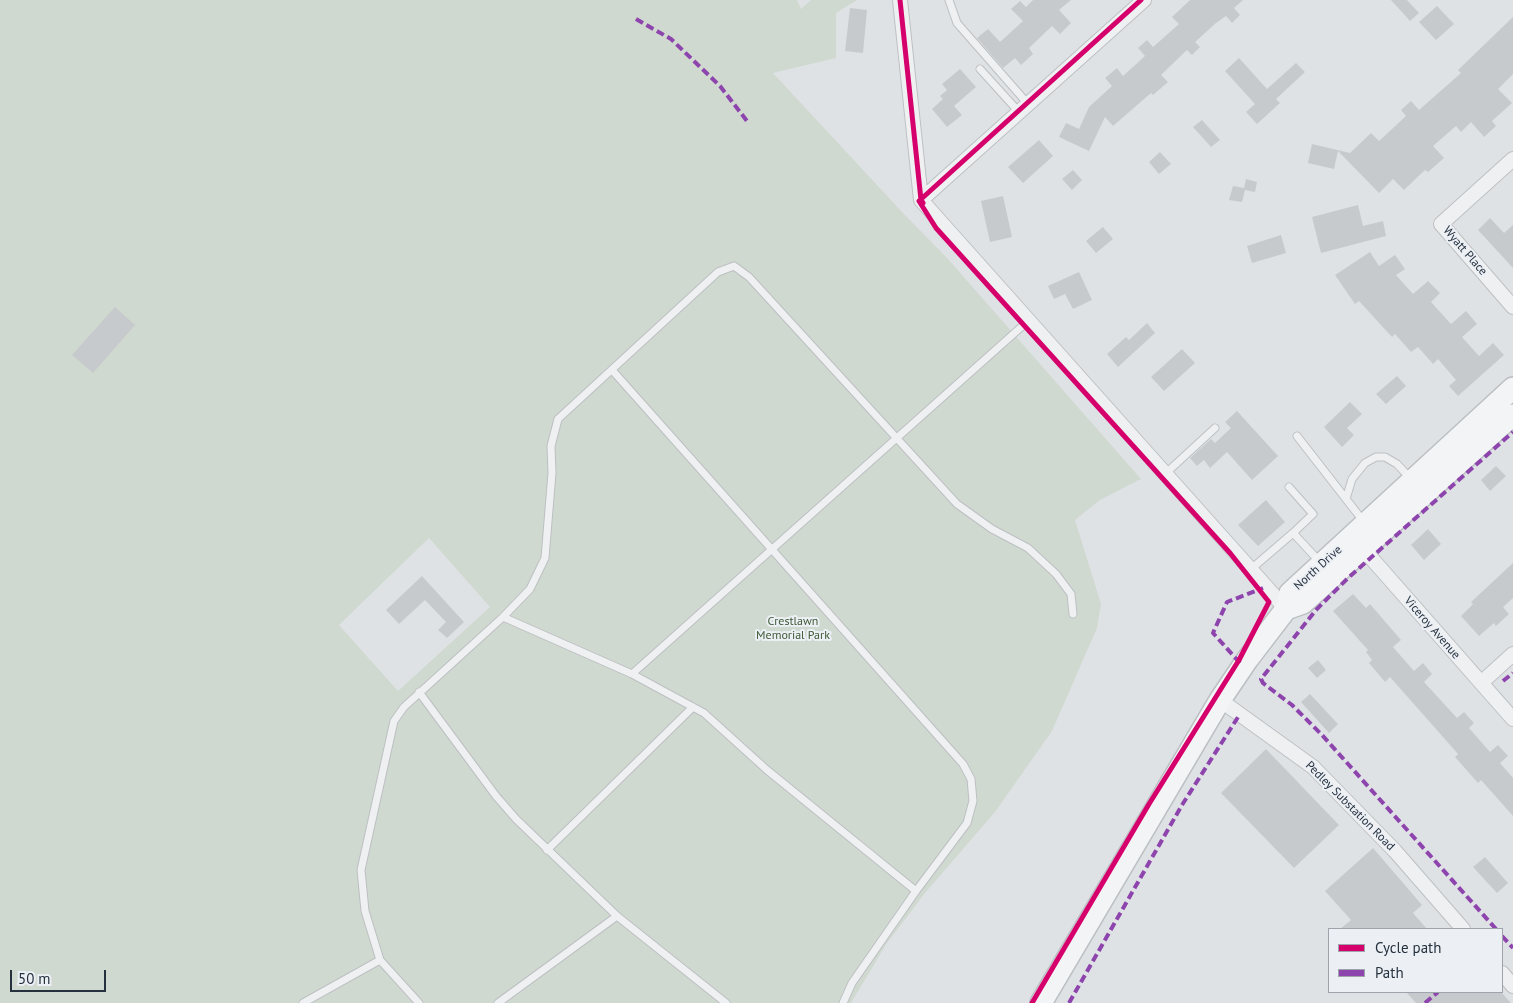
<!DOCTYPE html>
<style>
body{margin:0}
#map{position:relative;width:1513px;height:1003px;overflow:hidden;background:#dfe2e5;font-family:"PT Sans",sans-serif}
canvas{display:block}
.legend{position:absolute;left:1328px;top:928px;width:175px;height:65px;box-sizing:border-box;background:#ecf0f5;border:1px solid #9da4ac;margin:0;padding:6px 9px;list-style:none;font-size:15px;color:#26313e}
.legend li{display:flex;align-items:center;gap:10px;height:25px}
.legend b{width:25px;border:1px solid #9da4ac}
.scale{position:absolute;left:10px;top:970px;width:96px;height:22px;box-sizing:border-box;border:2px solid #26313e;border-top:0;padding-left:6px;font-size:15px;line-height:18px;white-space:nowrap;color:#26313e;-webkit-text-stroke:4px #ecf0f5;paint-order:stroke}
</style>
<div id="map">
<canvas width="1513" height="1003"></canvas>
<ul class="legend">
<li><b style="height:6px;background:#d6006c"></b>Cycle path</li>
<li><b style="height:6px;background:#8e44ad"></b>Path</li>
</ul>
<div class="scale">50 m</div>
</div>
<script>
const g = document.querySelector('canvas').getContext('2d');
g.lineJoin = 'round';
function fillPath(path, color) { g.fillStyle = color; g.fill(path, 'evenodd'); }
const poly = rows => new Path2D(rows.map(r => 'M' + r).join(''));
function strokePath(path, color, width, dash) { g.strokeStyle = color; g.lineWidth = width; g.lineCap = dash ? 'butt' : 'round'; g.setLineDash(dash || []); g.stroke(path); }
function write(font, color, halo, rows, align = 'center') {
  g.font = font + ' "PT Sans",sans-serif'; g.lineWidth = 4; g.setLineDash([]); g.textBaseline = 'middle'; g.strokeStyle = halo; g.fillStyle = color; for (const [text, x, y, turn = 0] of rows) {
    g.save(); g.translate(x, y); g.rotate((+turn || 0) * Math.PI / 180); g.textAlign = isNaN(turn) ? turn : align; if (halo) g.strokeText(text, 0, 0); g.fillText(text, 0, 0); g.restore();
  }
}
const green = poly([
 [0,0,797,0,801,9,811,0,857,0,836,13,836,58,773,73,903,213,948,259,1141,479,1100,500,1075,520,1101,604,1097,628,1052,731,995,812,925,893,887,943,851,1003,0,1003],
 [429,538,490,607,398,691,339,625]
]);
const building = poly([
 [1033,0,1071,0,1059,10,1071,23,1060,34,1052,26,1029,48,1033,54,1021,65,1015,58,1003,68,977,38,988,29,1000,42,1023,21,1011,9,1020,1,1026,7],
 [1190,0,1243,0,1234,8,1240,15,1232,23,1226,16,1216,23,1195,42,1200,47,1192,55,1187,50,1161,75,1168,82,1153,95,1151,93,1113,126,1105,117,1089,151,1059,137,1066,123,1079,129,1089,107,1112,86,1105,78,1117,68,1123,76,1145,56,1138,48,1147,40,1153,47,1179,24,1172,17],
 [1391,0,1407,0,1419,13,1410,21],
 [1437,6,1454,24,1436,40,1419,22],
 [850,8,867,10,863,53,845,51],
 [1513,17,1513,74,1498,89,1512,103,1492,121,1496,126,1484,137,1471,122,1461,132,1456,126,1433,146,1444,158,1428,172,1425,170,1404,190,1393,179,1379,193,1338,151,1334,169,1308,163,1312,144,1350,153,1371,133,1379,141,1406,116,1401,110,1411,101,1419,110,1461,73,1458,70],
 [1239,58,1267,89,1296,63,1305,72,1276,99,1280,103,1257,124,1246,112,1255,104,1225,71],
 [960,69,976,87,954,106,962,115,947,127,932,109,943,99,940,96,947,90,942,84],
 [1202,120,1220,140,1211,147,1193,127],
 [1039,140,1053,156,1023,183,1008,167],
 [1160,152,1171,164,1159,174,1149,162],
 [1073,170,1082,180,1072,190,1062,179],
 [1246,179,1257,182,1255,192,1245,190,1242,202,1229,200,1233,186,1244,188],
 [1003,196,1012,237,990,242,981,201],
 [1358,205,1363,226,1383,221,1386,236,1321,253,1312,217],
 [1490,218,1504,233,1513,225,1513,268,1478,230],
 [1103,227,1113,239,1096,253,1086,241],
 [1281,235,1286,253,1252,263,1247,246],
 [1370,252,1379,266,1395,255,1405,269,1396,275,1413,294,1428,281,1440,293,1431,302,1451,324,1466,311,1477,324,1462,337,1479,356,1493,343,1504,355,1458,396,1449,386,1456,380,1438,359,1433,364,1418,347,1411,352,1395,334,1392,337,1359,301,1355,304,1335,275],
 [1079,272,1092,300,1073,309,1065,294,1054,299,1048,286],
 [115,307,135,325,93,373,72,355],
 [1147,323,1155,333,1118,367,1107,354,1126,337,1129,340],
 [1182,349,1195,363,1164,391,1151,377],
 [1397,376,1406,386,1386,404,1376,394],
 [1350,402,1362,414,1347,428,1354,435,1342,447,1324,427],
 [1237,411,1278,456,1252,480,1227,452,1210,468,1204,460,1197,466,1190,458,1211,439,1215,443,1231,428,1225,422],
 [1496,466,1506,476,1490,491,1481,480],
 [1266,500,1285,522,1258,546,1238,525],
 [1428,529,1441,544,1424,560,1411,545],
 [1513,563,1513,598,1503,607,1509,614,1496,626,1494,623,1479,636,1461,616,1473,604,1471,602],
 [422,576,464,622,447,638,438,630,446,622,425,600,399,624,386,610],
 [1353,594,1366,608,1370,604,1401,640,1393,647,1414,671,1423,663,1432,674,1424,682,1457,718,1464,712,1474,723,1469,728,1490,752,1498,745,1508,756,1500,763,1513,778,1513,816,1481,780,1478,783,1455,757,1458,754,1390,677,1385,682,1369,663,1372,660,1366,652,1368,650,1333,611],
 [1318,660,1326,670,1317,678,1308,668],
 [1310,694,1338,724,1329,733,1301,702],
 [1266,749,1339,825,1294,868,1221,793],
 [1373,848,1422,905,1413,913,1427,929,1340,929,1351,920,1325,891],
 [1485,857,1508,883,1497,893,1473,867],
 [1406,992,1501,992,1511,1003,1416,1003]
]);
const lane = poly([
 [949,0,957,23,1028,104],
 [980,69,1019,112],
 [612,370,963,764,971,779,973,801,967,823,916,891],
 [1297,436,1346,499],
 [1165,474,1215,428],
 [1289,487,1313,514,1293,533],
 [1364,522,1346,499,1352,479,1365,463,1376,457,1385,457,1397,464,1411,479],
 [1250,570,1293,533,1320,562],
 [503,617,632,674,704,713,767,770,916,891,852,983,843,1003],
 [632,674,1028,321],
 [419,692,496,796,516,819,617,916,726,1003],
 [547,850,693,707],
 [380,960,365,911,361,870,394,721,404,707,503,617,530,589,545,558,552,473,551,446,558,419,718,272,734,266,749,277,957,504,992,529,1028,548,1056,574,1071,594,1073,614],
 [303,1003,380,960,419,1003],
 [498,1003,617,916]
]);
const street = poly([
 [900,0,921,200,1286,609],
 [1513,159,1441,224,1513,307],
 [921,200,1144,0],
 [1358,543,1513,719],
 [1481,683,1513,654],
 [1220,700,1313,767,1395,851,1463,929],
 [1502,973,1513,986]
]);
const primary = poly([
 [1286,609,1303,603,1513,415],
 [1041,1003,1220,700,1247,660,1286,609,1290,593,1513,388]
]);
const quiet = poly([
 [636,19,671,39,720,86,747,121],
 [1240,663,1213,633,1227,602,1263,588],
 [1503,681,1513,673],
 [1496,929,1322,735,1292,705,1263,683,1261,679,1316,610,1348,578,1513,432],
 [1502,936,1513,948],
 [1069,1003,1182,805,1240,714],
 [1425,1003,1438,992]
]);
const cycleway = poly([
 [900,0,921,200,923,203],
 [1032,1003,1149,804,1239,660,1269,602,1230,553,936,228,919,201,1141,0]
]);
const streetNames = [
 ["Wyatt Place",1465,251,49],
 ["North Drive",1318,568,-42],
 ["Viceroy Avenue",1432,628,49],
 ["Pedley Substation Road",1350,806,45]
];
const parkNames = [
 ["Crestlawn",793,622],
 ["Memorial Park",793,636]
];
fillPath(green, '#d0d9d0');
fillPath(building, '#c7cacd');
strokePath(lane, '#bdc0c3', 9);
strokePath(street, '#bdc0c3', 16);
strokePath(primary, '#bbbfc3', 24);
strokePath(lane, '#eff0f1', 7);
strokePath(street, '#eff0f1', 14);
strokePath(primary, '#f3f4f5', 21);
strokePath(quiet, '#8e44ad', 4, [8, 4]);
strokePath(cycleway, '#d6006c', 5);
write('12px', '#26313e', '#ecf0f5', streetNames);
write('12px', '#3e5934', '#ecf0f5', parkNames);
</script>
